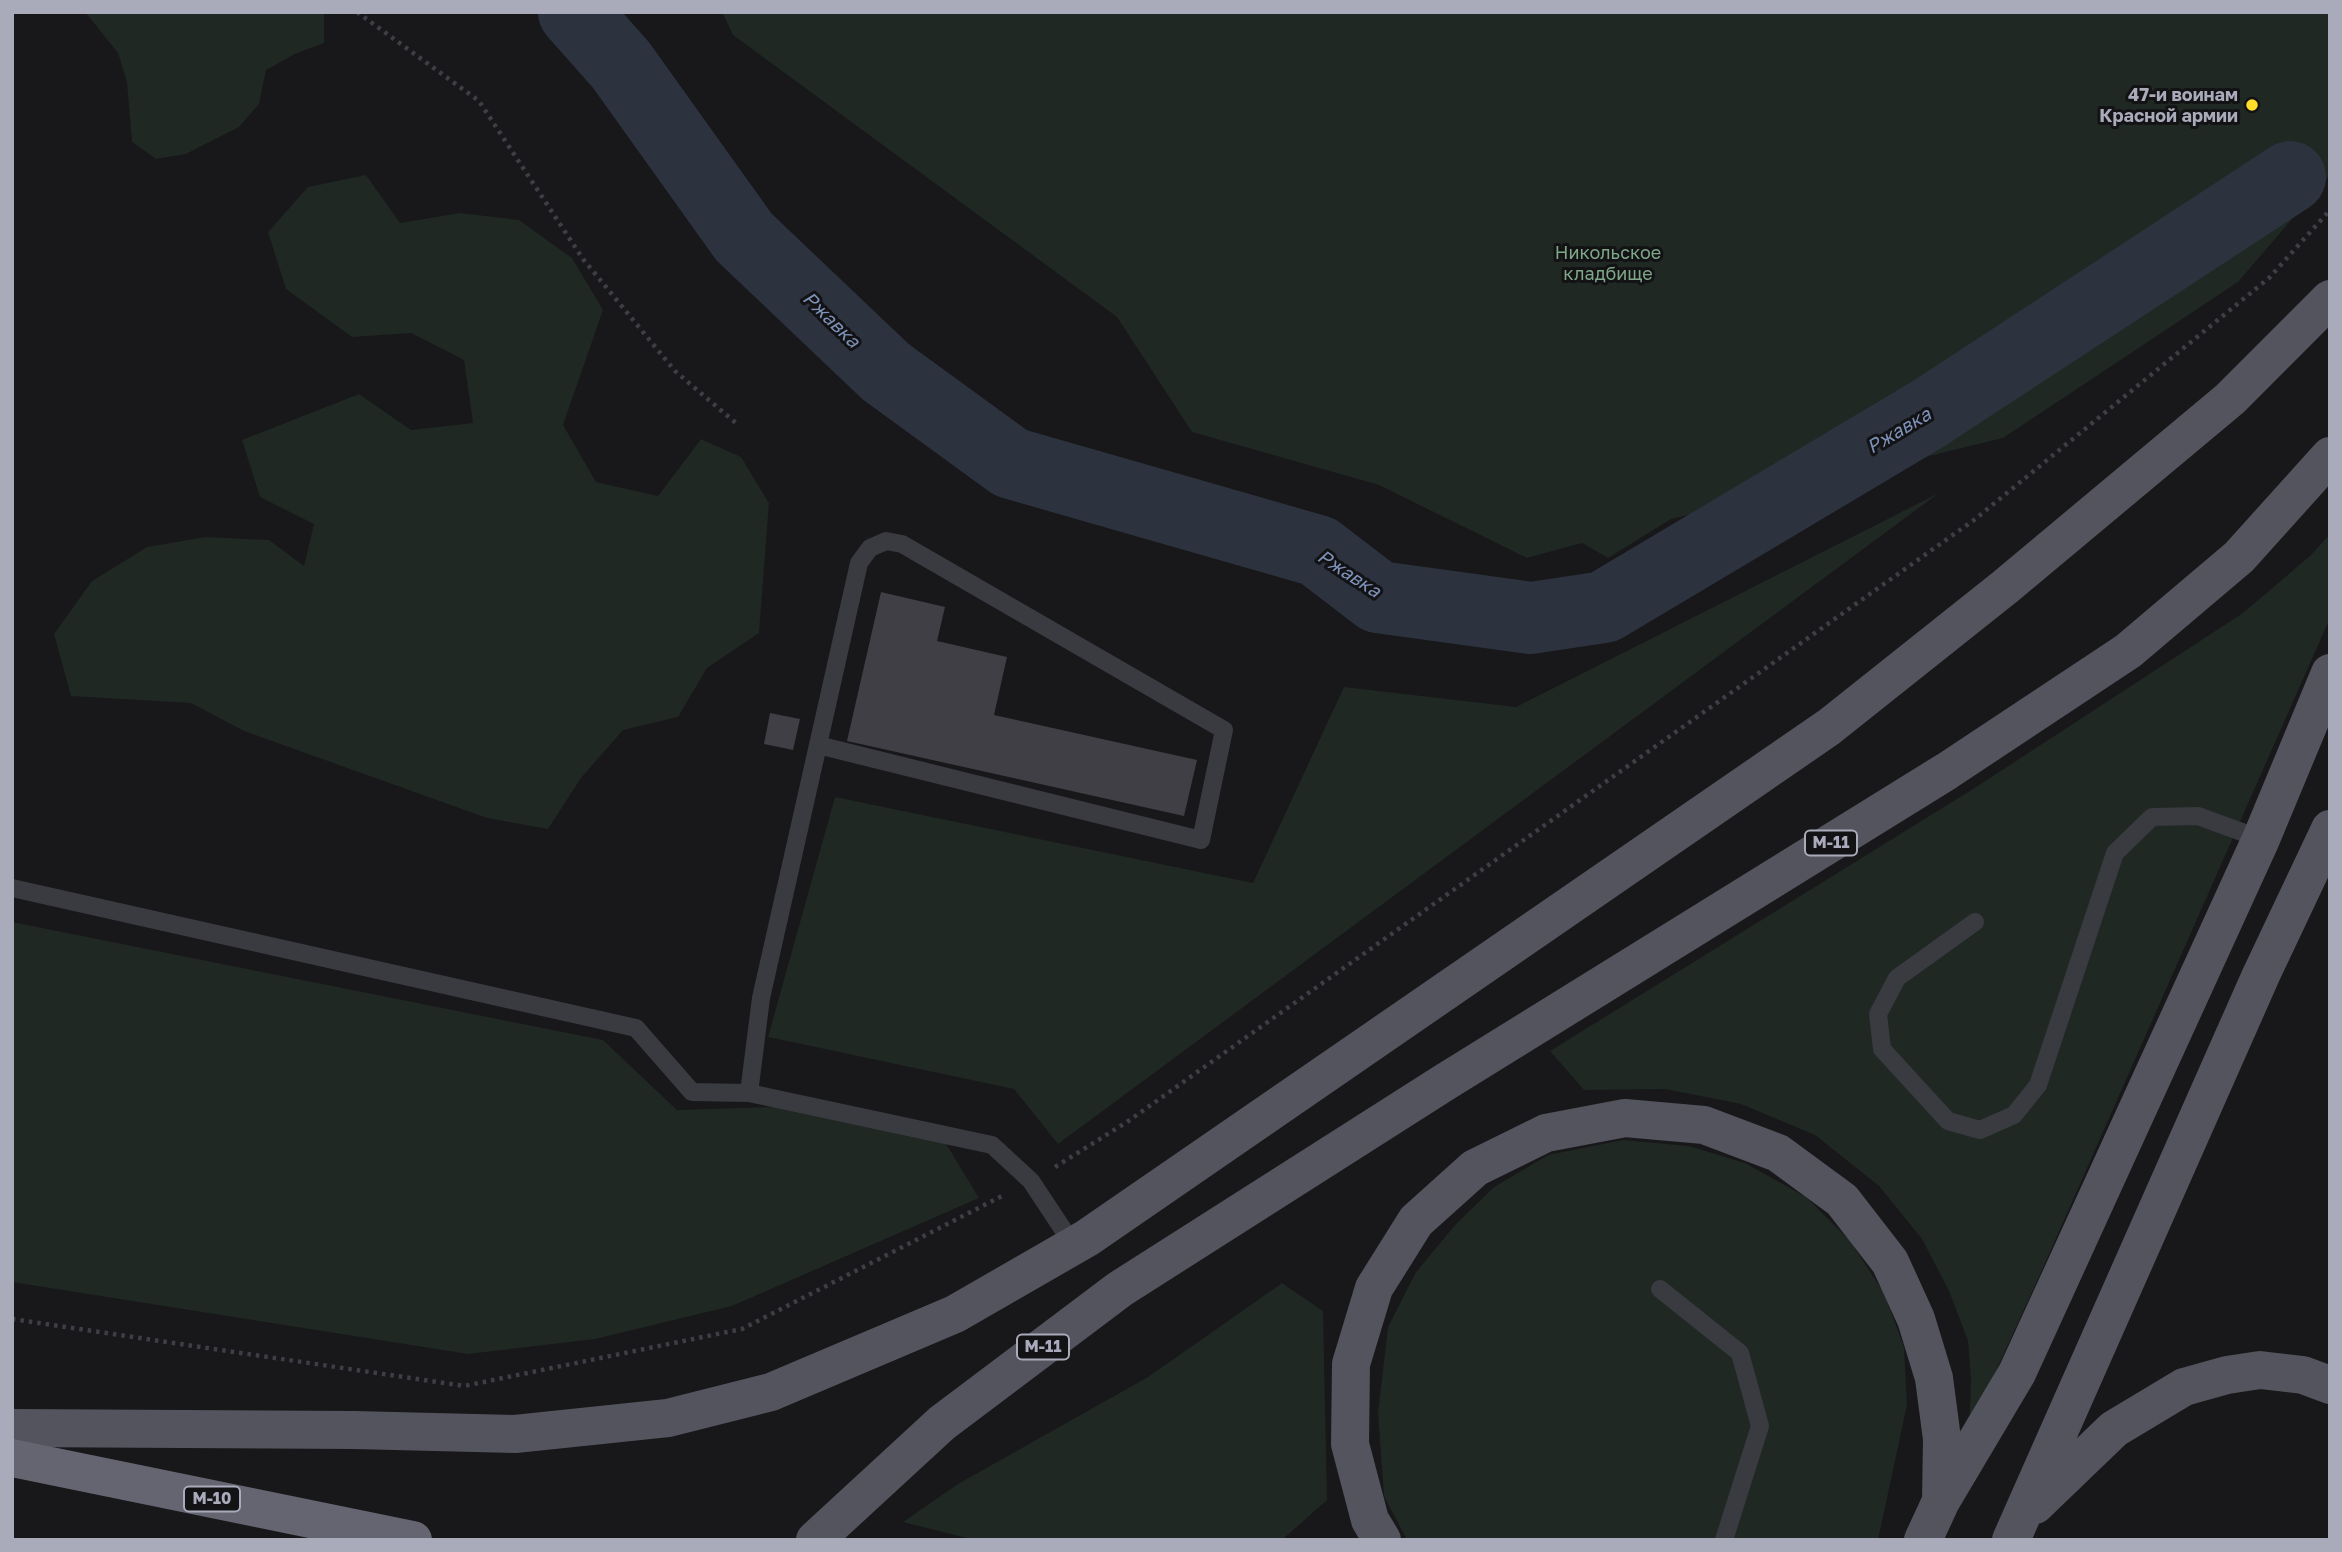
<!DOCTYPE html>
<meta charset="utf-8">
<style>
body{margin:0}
#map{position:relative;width:2342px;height:1552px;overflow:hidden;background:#18171a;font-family:"Golos Text",sans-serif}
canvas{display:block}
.frame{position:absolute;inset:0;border:14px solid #a9abbb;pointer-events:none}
</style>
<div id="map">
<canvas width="2342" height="1552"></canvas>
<div class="frame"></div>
</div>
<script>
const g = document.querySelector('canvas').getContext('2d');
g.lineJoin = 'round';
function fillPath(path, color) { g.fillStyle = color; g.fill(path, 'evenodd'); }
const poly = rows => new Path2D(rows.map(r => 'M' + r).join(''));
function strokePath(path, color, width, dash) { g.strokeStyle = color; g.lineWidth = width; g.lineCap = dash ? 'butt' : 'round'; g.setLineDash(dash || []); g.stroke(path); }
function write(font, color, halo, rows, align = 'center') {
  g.font = font + ' "Golos Text",sans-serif'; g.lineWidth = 6; g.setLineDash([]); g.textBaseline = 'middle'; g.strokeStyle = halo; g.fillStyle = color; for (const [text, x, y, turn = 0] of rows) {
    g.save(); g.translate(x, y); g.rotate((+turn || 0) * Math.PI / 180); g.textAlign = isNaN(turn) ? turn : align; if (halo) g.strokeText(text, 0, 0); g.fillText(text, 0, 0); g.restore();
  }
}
const green = poly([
 [85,12,324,12,324,43,295,54,266,70,259,104,239,127,186,154,156,159,132,142,127,82,118,53],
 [722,12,2330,12,2330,175,2238,282,2003,438,1671,519,1608,558,1582,543,1527,558,1379,485,1192,432,1117,317,733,35],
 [366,175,400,223,460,213,519,220,572,258,603,310,563,425,596,482,658,496,701,439,741,457,769,503,759,633,707,668,678,717,623,730,581,778,548,829,487,818,244,731,191,703,71,696,54,634,92,581,147,547,206,537,269,540,304,566,314,524,260,497,242,440,359,394,411,430,473,423,464,360,411,333,352,337,286,289,268,232,308,187],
 [1939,493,1058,1144,1014,1089,768,1037,835,797,1253,883,1344,687,1516,707],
 [2330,534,2330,618,2038,1279,1969,1430,1971,1381,1968,1341,1949,1291,1922,1239,1879,1186,1815,1135,1741,1104,1665,1089,1584,1090,1550,1051,1973,789,2243,613,2311,555],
 [12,922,603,1040,677,1110,836,1105,939,1132,979,1198,732,1306,595,1339,468,1354,12,1282],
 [1623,1140,1689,1146,1745,1163,1806,1197,1850,1241,1884,1293,1904,1347,1907,1405,1878,1540,1407,1540,1384,1496,1378,1413,1388,1327,1416,1272,1455,1225,1494,1187,1548,1155],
 [1282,1283,1323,1311,1327,1500,1282,1540,975,1540,903,1522,958,1484,1148,1377]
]);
const river = poly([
 [574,12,621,65,744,237,886,372,1011,463,1318,551,1378,597,1531,618,1604,607,1928,414,2290,177]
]);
const building = poly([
 [881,592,945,607,937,641,1007,657,994,715,1197,760,1184,816,847,741],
 [770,713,800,719,793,750,764,744]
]);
const path = poly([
 [357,12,479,101,583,259,675,371,737,424],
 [1055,1167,1127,1122,1974,520,2269,278,2330,210],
 [12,1319,464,1386,742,1329,1004,1195]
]);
const lane = poly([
 [818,745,1201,840,1224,730,902,544,886,541,870,548,859,563,818,745,761,998,749,1093,992,1145,1031,1181,1074,1246],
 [12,888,636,1028,692,1092,749,1093],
 [1975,922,1897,978,1878,1014,1882,1049,1948,1121,1980,1130,2014,1115,2038,1085,2115,853,2152,817,2198,816,2261,839],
 [1660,1289,1740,1353,1760,1426,1724,1540]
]);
const primary = poly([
 [12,1428,354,1430,515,1434,668,1418,771,1392,955,1314,1087,1238,1829,727,2005,587,2230,399,2330,299],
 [2035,1505,2114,1429,2184,1387,2227,1375,2260,1370,2303,1375,2330,1385],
 [815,1540,942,1423,1120,1289,1445,1082,1947,771,2128,651,2239,557,2330,456],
 [1382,1540,1370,1520,1350,1444,1351,1364,1374,1288,1416,1221,1475,1168,1546,1133,1625,1118,1704,1125,1778,1153,1842,1200,1890,1262,1916,1319,1934,1378,1942,1439,1941,1501],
 [1923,1540,1941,1501,2017,1373,2261,839,2330,673],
 [2011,1540,2261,975,2330,829]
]);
const highway = poly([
 [12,1458,413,1540]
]);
const markers = [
 [2252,105,7,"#ffdd2a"]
];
const shields = [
 [1831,843,52],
 [1043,1347,52],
 [212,1499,56]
];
const shieldNames = [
 ["М-11",1831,843],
 ["М-11",1043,1347],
 ["М-10",212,1499]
];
const poiNames = [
 ["47-и воинам",2238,95],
 ["Красной армии",2238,116]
];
const parkNames = [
 ["Никольское",1608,253],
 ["кладбище",1608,274]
];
const waterNames = [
 ["Ржавка",831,320,44],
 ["Ржавка",1899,431,-31],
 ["Ржавка",1349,574,33]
];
fillPath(green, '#1f2822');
strokePath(river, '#2c333f', 72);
fillPath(building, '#3f3f45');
strokePath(path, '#3e3f46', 4.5, [3.5, 5]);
strokePath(lane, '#3a3a41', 18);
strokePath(primary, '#54545e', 38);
strokePath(highway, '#646570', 38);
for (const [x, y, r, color] of markers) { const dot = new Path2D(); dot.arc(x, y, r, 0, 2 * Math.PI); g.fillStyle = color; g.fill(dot); strokePath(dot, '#131215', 2.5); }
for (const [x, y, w] of shields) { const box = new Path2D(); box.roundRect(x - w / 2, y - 12.5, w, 25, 5); g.fillStyle = '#131215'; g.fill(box); strokePath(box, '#a9abbb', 2); }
write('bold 16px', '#a9abbb', null, shieldNames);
write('bold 18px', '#a9abbb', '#131215', poiNames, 'right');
write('18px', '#7ea788', '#131215', parkNames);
write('italic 19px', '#7d92b8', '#131215', waterNames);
</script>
